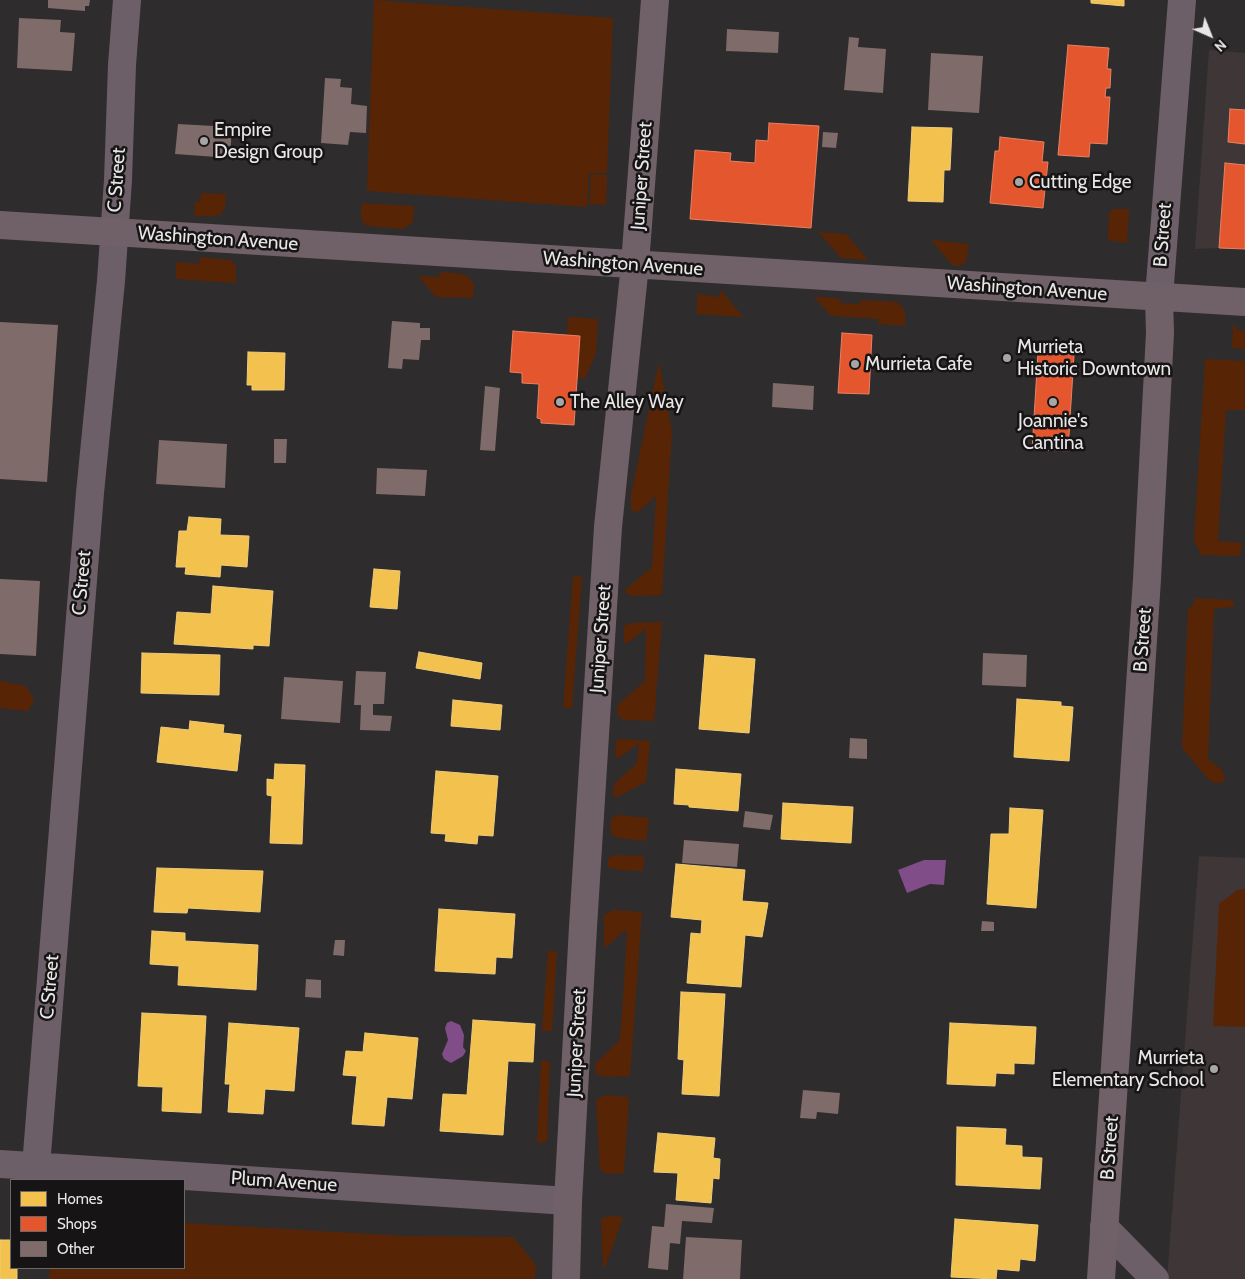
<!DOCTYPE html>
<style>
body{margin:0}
#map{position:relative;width:1245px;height:1279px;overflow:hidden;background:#2f2c2d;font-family:Cabin,sans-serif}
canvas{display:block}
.legend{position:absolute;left:10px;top:1179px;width:175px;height:90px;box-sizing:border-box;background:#161415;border:1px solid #6a6869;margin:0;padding:6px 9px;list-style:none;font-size:15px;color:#e9e6e6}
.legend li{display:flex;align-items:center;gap:10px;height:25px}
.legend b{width:25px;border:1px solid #6a6869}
.north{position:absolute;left:1185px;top:10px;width:50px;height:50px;-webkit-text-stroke:4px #161415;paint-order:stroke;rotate:136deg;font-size:14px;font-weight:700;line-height:20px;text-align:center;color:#e9e6e6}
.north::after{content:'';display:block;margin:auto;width:18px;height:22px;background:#e9e6e6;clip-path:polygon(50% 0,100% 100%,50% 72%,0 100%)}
</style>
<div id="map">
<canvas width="1245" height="1279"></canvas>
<ul class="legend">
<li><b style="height:14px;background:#f2c14e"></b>Homes</li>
<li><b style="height:14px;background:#e4572e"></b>Shops</li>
<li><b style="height:14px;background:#7f6b6a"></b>Other</li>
</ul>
<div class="north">N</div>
</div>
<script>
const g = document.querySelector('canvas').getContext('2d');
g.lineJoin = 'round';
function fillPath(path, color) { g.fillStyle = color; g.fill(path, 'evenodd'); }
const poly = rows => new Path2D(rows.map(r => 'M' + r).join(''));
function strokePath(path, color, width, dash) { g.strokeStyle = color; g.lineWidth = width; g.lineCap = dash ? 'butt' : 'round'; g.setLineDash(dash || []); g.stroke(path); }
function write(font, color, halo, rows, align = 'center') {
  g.font = font + ' Cabin,sans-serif'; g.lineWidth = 5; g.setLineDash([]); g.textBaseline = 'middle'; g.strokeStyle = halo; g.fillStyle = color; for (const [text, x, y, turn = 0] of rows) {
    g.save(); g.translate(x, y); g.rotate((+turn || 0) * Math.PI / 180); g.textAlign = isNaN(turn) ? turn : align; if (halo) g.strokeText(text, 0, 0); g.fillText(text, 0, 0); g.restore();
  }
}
const built = poly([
 [1209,50,1245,53,1245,249,1219,248,1195,249],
 [1199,856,1245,858,1245,1279,1167,1279]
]);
const green = poly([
 [374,0,613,18,607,173,589,173,587,207,367,191],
 [591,174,607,175,606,205,589,204],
 [201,193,226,194,225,207,221,214,215,216,194,216,195,202,200,202],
 [362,203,414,206,413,222,403,229,367,226,362,221,361,216],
 [1113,209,1129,209,1127,243,1108,240,1109,213],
 [818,232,846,234,868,260,841,258],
 [931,240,969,244,966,262,959,266,952,265],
 [200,257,231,260,236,266,236,283,176,279,176,262,199,264],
 [440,272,463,274,469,277,474,285,473,298,436,297,418,276,439,277],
 [721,290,743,317,696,314,698,294,719,297],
 [814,297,839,298,840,303,860,304,860,300,897,302,903,308,905,313,905,326,878,324,879,319,831,316],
 [568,317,598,319,596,353,585,379,577,378,580,336,567,335],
 [1233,325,1236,326,1237,330,1245,331,1245,349,1232,348],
 [1205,359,1245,361,1245,410,1226,410,1218,541,1242,543,1240,556,1201,555,1194,540],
 [659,362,672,431,662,595,634,596,625,593,626,589,652,567,656,496,639,511,634,512,631,509,631,495],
 [582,576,572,708,563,708,573,577],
 [1194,598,1232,600,1235,604,1232,607,1214,609,1208,759,1222,770,1225,779,1221,783,1211,782,1182,748,1188,609,1194,604],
 [662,622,654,721,624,720,617,715,618,705,645,681,646,629,626,644,624,642,624,626,632,623],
 [0,681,26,686,34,699,28,711,0,708],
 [623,739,650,741,646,782,617,797,613,797,614,784,637,763,639,743,623,755,618,758,615,757,616,740],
 [619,815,649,818,646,841,618,838,611,834,611,818],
 [616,855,644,856,643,871,619,870,608,867,608,858],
 [1245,889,1245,1027,1213,1026,1219,904,1237,890],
 [613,910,642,912,630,1076,606,1077,596,1074,595,1064,619,1041,621,1030,627,931,624,931,606,947,604,946,604,915],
 [548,950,557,952,552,1031,542,1031],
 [541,1061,550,1061,547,1142,537,1143],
 [606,1095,629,1097,624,1173,607,1174,600,1169,596,1100],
 [609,1216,623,1217,606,1265,603,1268,601,1219],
 [184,1223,405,1236,513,1237,536,1265,535,1279,49,1279,50,1268,184,1268]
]);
const water = poly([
 [924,860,946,860,944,885,930,884,907,893,898,870],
 [451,1021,460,1025,464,1035,463,1047,466,1051,463,1056,451,1063,444,1059,442,1054,448,1040,445,1028,447,1023]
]);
const homes = poly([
 [1091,0,1124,0,1124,6,1091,3,1091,0],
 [912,127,952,128,950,170,944,170,943,202,908,201,912,127],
 [248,352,285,353,284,390,252,390,252,385,247,385,248,352],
 [189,517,221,519,220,535,249,536,247,567,221,565,220,577,185,574,186,567,176,567,179,531,187,531,189,517],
 [374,569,400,571,397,609,370,607,374,569],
 [213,586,273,591,269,646,253,645,253,649,174,644,177,612,211,614,213,586],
 [419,652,482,663,480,679,416,668,419,652],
 [142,653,220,655,219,695,141,693,142,653],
 [705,655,755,659,749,733,699,729,705,655],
 [1017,699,1061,702,1061,706,1073,707,1069,761,1014,757,1017,699],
 [453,700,502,705,500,730,451,726,453,700],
 [190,721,224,725,223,733,241,735,237,771,157,762,161,727,189,730,190,721],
 [275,764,305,765,302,844,270,843,272,796,267,795,267,779,274,780,275,764],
 [676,769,741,774,738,811,689,807,689,805,674,804,676,769],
 [436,771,498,776,493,836,478,835,477,844,445,841,446,834,431,833,436,771],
 [783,803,853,807,851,843,781,839,783,803],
 [1010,808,1043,810,1036,908,987,904,991,834,1009,834,1010,808],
 [676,864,745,870,742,901,768,903,762,937,745,935,741,987,687,983,691,933,701,934,702,920,671,917,676,864],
 [157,868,263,871,260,912,188,908,187,913,154,912,157,868],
 [439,909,515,914,512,958,496,957,495,974,435,971,439,909],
 [152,931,185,933,185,941,258,945,256,990,178,985,179,966,150,964,152,931],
 [681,992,725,994,719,1096,682,1094,684,1060,678,1059,681,992],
 [142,1013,206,1016,201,1113,162,1111,163,1087,138,1086,142,1013],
 [473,1020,535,1024,533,1062,508,1061,503,1135,440,1131,443,1094,467,1095,473,1020],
 [229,1023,299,1028,294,1091,265,1089,263,1114,228,1112,230,1084,225,1084,229,1023],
 [950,1023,1036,1027,1034,1064,1014,1063,1014,1074,996,1073,995,1086,947,1084,950,1023],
 [365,1033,418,1038,412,1099,387,1097,384,1126,352,1124,357,1076,343,1075,346,1051,363,1052,365,1033],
 [957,1127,1006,1129,1005,1145,1022,1146,1022,1157,1042,1158,1040,1189,956,1185,957,1127],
 [658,1133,715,1138,713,1158,720,1159,719,1179,713,1178,711,1203,676,1200,678,1173,654,1172,658,1133],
 [955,1219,1038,1225,1035,1261,1020,1259,1019,1271,997,1269,996,1279,951,1277,955,1219],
 [0,1240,11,1240,11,1268,17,1268,17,1279,0,1279,0,1240]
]);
const shops = poly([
 [1068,45,1109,48,1107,69,1111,69,1110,88,1106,88,1105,97,1110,97,1107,144,1090,143,1089,157,1058,155,1068,45],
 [1230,109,1245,110,1245,144,1228,142,1230,109],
 [769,123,819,126,811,228,690,219,695,150,731,153,730,161,755,163,756,140,768,141,769,123],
 [1000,137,1044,142,1042,162,1048,162,1043,208,990,203,995,151,999,151,1000,137],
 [1225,163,1245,165,1245,249,1219,248,1225,163],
 [513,331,580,336,574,425,541,423,541,419,537,418,539,384,522,383,522,373,510,372,513,331],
 [842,333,872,335,869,394,838,393,842,333],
 [1038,353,1074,355,1068,451,1032,450,1038,353]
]);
const building = poly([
 [48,0,90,0,89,6,85,6,85,11,48,8],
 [19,18,61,20,60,32,75,33,72,71,17,68],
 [727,29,779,32,778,53,726,51],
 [849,37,859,38,858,47,886,49,883,93,844,90],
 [931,53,983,56,979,113,928,110],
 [325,78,341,79,340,87,352,88,351,104,367,106,366,133,350,132,348,145,321,143],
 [178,124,232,127,230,158,175,154],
 [823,132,838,133,836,148,822,147],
 [392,321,420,323,420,328,430,328,430,340,421,340,419,360,403,359,402,369,388,368],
 [0,322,58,325,47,482,0,479],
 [773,383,814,386,813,410,772,407],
 [485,386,500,388,495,451,480,450],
 [274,439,287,439,286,463,274,463],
 [159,440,227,444,225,488,156,484],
 [377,468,427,470,425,496,376,494],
 [0,579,40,581,36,656,0,654],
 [983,653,1027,655,1026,687,982,685],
 [356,671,386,672,384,704,373,704,373,715,392,716,390,731,360,730,361,705,354,705],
 [284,677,343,681,340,723,281,719],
 [850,738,867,739,867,759,849,758],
 [745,811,773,815,770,830,743,827],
 [684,840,739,844,737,867,682,863],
 [982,921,994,922,994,931,981,931],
 [335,940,345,940,344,956,333,955],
 [306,979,321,980,321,998,305,997],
 [803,1090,840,1093,838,1114,817,1112,816,1119,800,1118],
 [666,1204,714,1208,712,1223,682,1221,680,1244,670,1243,668,1270,648,1268,652,1226,664,1227],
 [686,1237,742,1240,740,1279,683,1279]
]);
const street = poly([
 [1159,297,1182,0],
 [0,1164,568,1201],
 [36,1166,90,493,111,281,118,180,122,65,127,0],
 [1104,1227,1155,1279]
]);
const secondary = poly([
 [0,225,1245,302],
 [566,1279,568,1201,583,927,608,527,635,264,655,0],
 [1101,1279,1147,579,1160,333,1159,297]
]);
const markers = [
 [204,141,5,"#a8a5a5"],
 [1019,182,5,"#a8a5a5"],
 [1007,358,5,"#a8a5a5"],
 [855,364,5,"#a8a5a5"],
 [560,402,5,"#a8a5a5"],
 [1053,402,5,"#a8a5a5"],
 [1214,1069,5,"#a8a5a5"]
];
const poiNames = [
 ["Empire",214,130],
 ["Design Group",214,152],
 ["Cutting Edge",1029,182],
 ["Murrieta",1017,347],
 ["Historic Downtown",1017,369],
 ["Murrieta Cafe",865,364],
 ["The Alley Way",570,402],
 ["Joannie's",1053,421,"center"],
 ["Cantina",1053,443,"center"],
 ["Murrieta",1204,1058,"right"],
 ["Elementary School",1204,1080,"right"]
];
const streetNames = [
 ["Juniper Street",642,176,-86],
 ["C Street",117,180,-86],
 ["B Street",1163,235,-86],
 ["Washington Avenue",218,239,4],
 ["Washington Avenue",623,264,4],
 ["Washington Avenue",1027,289,4],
 ["C Street",82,583,-85],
 ["Juniper Street",601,639,-86],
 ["B Street",1143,640,-86],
 ["C Street",50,987,-85],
 ["Juniper Street",577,1043,-87],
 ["B Street",1110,1148,-86],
 ["Plum Avenue",284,1182,4]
];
fillPath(built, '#3f3638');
fillPath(green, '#572506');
fillPath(water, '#814d88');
fillPath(homes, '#f2c14e');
strokePath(homes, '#efcc7c', 1);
fillPath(shops, '#e4572e');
strokePath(shops, '#e68265', 1);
fillPath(building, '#7f6b6a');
strokePath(street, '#6d5f67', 28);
strokePath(secondary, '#706169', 28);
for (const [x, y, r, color] of markers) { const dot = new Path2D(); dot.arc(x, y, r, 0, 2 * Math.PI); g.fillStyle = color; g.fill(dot); strokePath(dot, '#161415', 2); }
write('19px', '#e9e6e6', '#161415', poiNames, 'left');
write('19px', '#e9e6e6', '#161415', streetNames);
</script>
